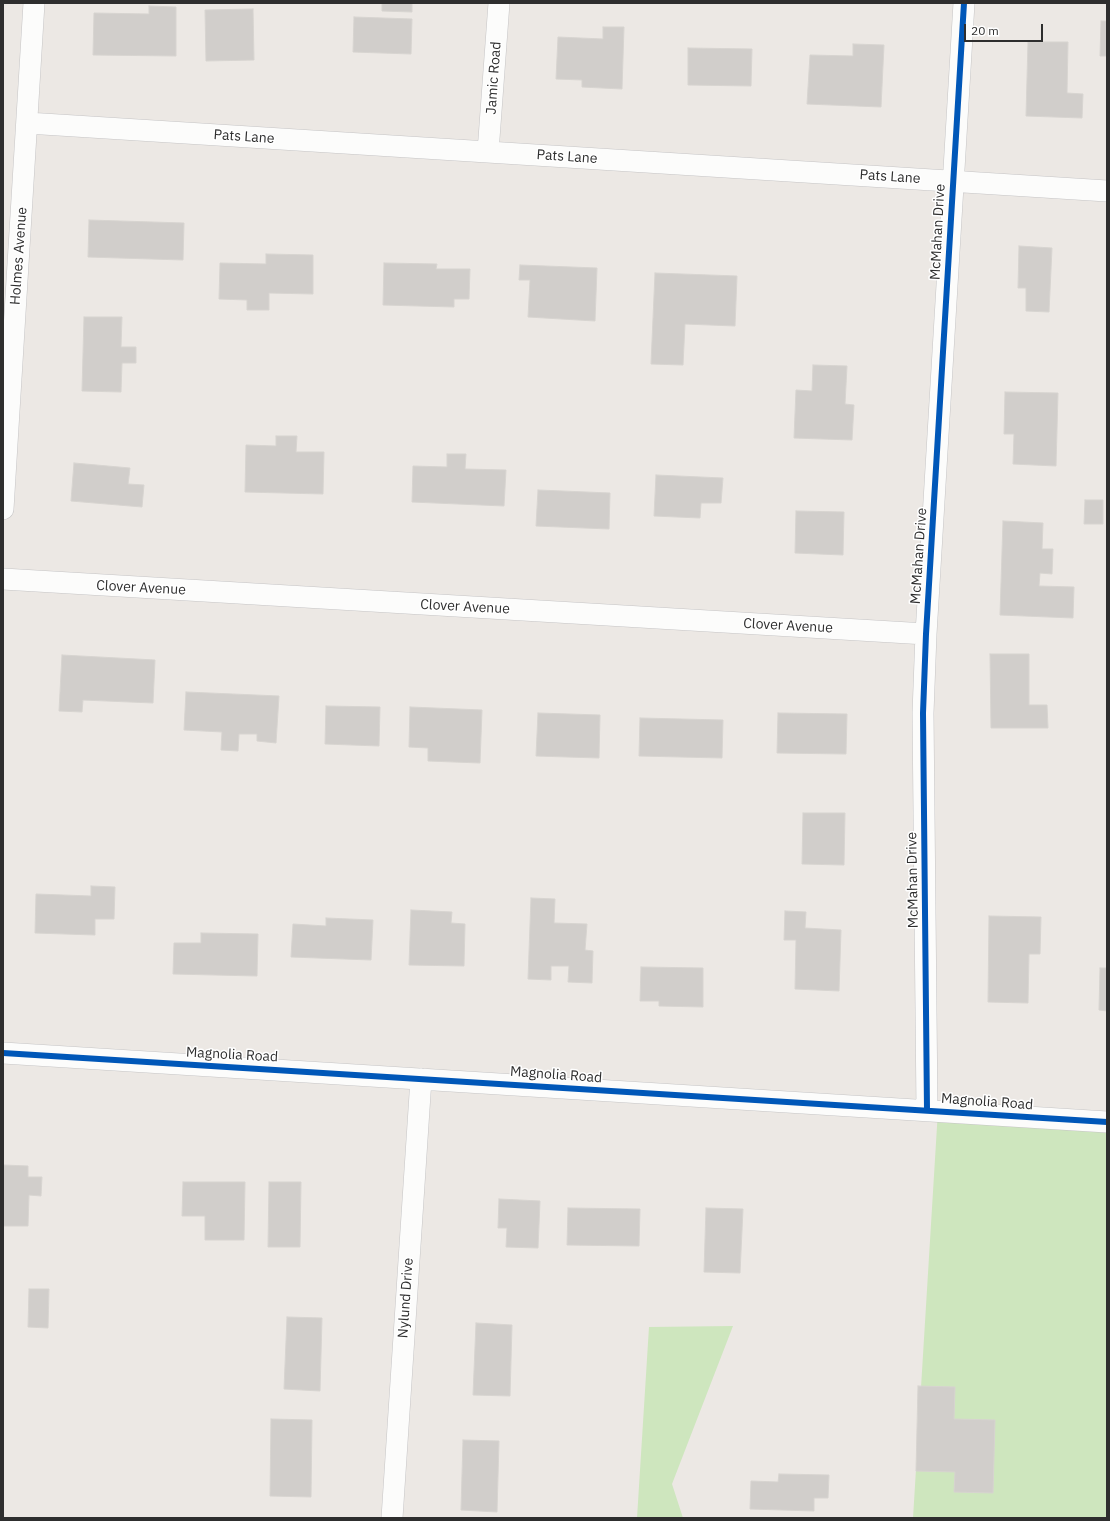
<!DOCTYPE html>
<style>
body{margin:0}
#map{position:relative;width:1110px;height:1521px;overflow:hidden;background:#ece8e4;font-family:"IBM Plex Sans",sans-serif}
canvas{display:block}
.frame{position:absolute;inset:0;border:4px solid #2e2e2e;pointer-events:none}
.scale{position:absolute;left:964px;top:24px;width:79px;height:18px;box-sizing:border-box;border:2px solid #2e2e2e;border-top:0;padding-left:5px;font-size:12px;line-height:14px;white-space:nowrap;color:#2e2e2e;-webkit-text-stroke:3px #fff;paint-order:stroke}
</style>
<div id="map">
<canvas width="1110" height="1521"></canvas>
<div class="frame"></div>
<div class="scale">20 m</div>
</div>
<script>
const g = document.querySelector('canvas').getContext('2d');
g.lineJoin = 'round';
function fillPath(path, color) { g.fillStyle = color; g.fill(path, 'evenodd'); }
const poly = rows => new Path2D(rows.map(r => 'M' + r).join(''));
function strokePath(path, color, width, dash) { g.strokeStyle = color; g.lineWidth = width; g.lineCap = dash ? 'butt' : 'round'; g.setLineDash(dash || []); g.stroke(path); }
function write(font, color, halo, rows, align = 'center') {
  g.font = font + ' "IBM Plex Sans",sans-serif'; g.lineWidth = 3; g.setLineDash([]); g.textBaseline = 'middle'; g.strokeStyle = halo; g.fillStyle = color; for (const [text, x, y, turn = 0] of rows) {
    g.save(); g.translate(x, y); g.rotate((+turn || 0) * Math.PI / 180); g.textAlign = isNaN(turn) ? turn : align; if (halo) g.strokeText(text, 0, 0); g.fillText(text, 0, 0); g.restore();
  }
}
const green = poly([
 [938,1110,1107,1121,1107,1518,913,1518],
 [733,1326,672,1484,683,1518,637,1518,649,1327]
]);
const building = poly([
 [382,3,412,3,412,12,382,11,382,3],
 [149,6,176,7,176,56,93,55,94,13,149,14,149,6],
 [253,9,254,60,206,61,205,10,253,9],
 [354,17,412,19,411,54,353,52,354,17],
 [1101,21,1107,21,1107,56,1100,56,1101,21],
 [603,27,624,27,622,89,582,87,582,80,556,79,558,37,603,39,603,27],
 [1028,42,1068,42,1067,93,1083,94,1082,118,1026,116,1028,42],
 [853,44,884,45,881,107,807,104,810,55,853,56,853,44],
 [688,48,752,49,751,86,688,85,688,48],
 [89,220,184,223,183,260,88,257,89,220],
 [1019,246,1052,248,1049,312,1026,311,1026,288,1018,288,1019,246],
 [266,254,313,255,313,294,269,293,269,310,247,310,247,300,219,299,220,263,266,264,266,254],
 [384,263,437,264,436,269,470,269,469,299,454,299,454,307,383,305,384,263],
 [520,265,597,268,595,321,528,317,530,280,519,280,520,265],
 [655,273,737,276,735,326,685,324,683,365,651,364,655,273],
 [84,317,122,317,121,347,136,347,136,363,122,363,121,392,82,391,84,317],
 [813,365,847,366,845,404,854,405,852,440,794,438,796,390,812,391,813,365],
 [1005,392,1058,393,1056,466,1013,464,1014,434,1004,434,1005,392],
 [276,436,297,436,296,452,324,452,323,494,245,492,246,445,276,446,276,436],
 [447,454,466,454,465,469,506,470,504,506,412,502,413,466,447,467,447,454],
 [74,463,130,468,128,484,144,485,142,507,71,501,74,463],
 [656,475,723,478,721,503,701,503,700,518,654,516,656,475],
 [538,490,610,493,609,529,536,526,538,490],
 [1085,500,1103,500,1103,524,1084,524,1085,500],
 [796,511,844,512,843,555,795,553,796,511],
 [1003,521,1043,523,1042,549,1053,549,1052,574,1040,573,1039,586,1074,587,1073,618,1000,615,1003,521],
 [990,654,1029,654,1029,705,1047,705,1048,728,991,728,990,654],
 [62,655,155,660,153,703,83,700,82,712,59,711,62,655],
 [186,692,279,696,276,743,257,741,257,734,239,734,238,751,221,750,222,732,184,730,186,692],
 [326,706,380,707,379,746,325,744,326,706],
 [410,707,482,710,480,763,428,761,428,748,409,747,410,707],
 [538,713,600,715,599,758,536,756,538,713],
 [778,713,847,714,846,754,777,753,778,713],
 [640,718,723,720,722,758,639,756,640,718],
 [803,813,845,813,844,865,802,864,803,813],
 [91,886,115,887,114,919,95,919,95,935,35,933,36,894,91,896,91,886],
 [531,898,555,899,554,923,587,924,585,950,593,951,592,983,568,982,569,966,551,966,551,980,528,979,531,898],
 [411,910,452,912,451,923,465,924,464,966,409,965,411,910],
 [785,911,806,912,805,928,841,930,839,991,795,989,796,940,784,940,785,911],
 [989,916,1041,917,1040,954,1029,954,1028,1003,988,1002,989,916],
 [326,918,373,920,371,960,291,957,293,924,326,926,326,918],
 [201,933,258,934,257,976,173,974,174,943,201,943,201,933],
 [641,967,703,968,703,1007,659,1006,659,1001,640,1001,641,967],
 [1100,968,1107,968,1107,1011,1099,1010,1100,968],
 [3,1165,28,1166,28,1177,42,1177,41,1196,29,1195,28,1226,3,1226,3,1165],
 [183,1182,245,1182,244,1240,205,1240,205,1216,182,1216,183,1182],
 [269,1182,301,1182,300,1247,268,1247,269,1182],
 [499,1199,540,1201,538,1248,506,1247,507,1228,498,1228,499,1199],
 [568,1208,640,1209,639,1246,567,1245,568,1208],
 [706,1208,743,1209,740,1273,704,1272,706,1208],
 [29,1289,49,1289,48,1328,28,1327,29,1289],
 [287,1317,322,1318,320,1391,284,1389,287,1317],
 [476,1323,512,1325,510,1396,473,1395,476,1323],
 [918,1386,955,1387,954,1419,995,1420,993,1493,954,1492,955,1472,916,1471,918,1386],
 [271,1419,312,1420,311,1497,270,1496,271,1419],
 [463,1440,499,1441,497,1512,461,1510,463,1440],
 [779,1474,829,1475,828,1498,814,1498,814,1511,750,1509,751,1481,778,1482,779,1474]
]);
const minor = poly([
 [27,123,1107,191],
 [488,152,499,3],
 [3,509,34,3],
 [3,579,926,634],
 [3,1053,1107,1122],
 [927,1110,923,713,926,634,964,3],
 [392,1518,421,1079]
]);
const cycleway = poly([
 [3,1053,1107,1122],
 [927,1110,923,713,926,634,964,3]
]);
const streetNames = [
 ["Jamic Road",494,78,-86],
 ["Pats Lane",244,137,4],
 ["Pats Lane",567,157,4],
 ["Pats Lane",890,177,4],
 ["McMahan Drive",938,232,-87],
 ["Holmes Avenue",19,256,-86],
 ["McMahan Drive",919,556,-86],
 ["Clover Avenue",141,588,3],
 ["Clover Avenue",465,607,3],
 ["Clover Avenue",788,626,3],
 ["McMahan Drive",913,880,-91],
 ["Magnolia Road",232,1055,3],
 ["Magnolia Road",556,1075,4],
 ["Magnolia Road",987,1102,4],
 ["Nylund Drive",406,1298,-86]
];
fillPath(green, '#cee6be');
fillPath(building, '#d1cecb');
strokePath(building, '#d7d4d0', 1);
strokePath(minor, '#c5c4c5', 22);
strokePath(minor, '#fcfcfb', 21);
strokePath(cycleway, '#0057b8', 6);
write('14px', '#2e2e2e', '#fff', streetNames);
</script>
